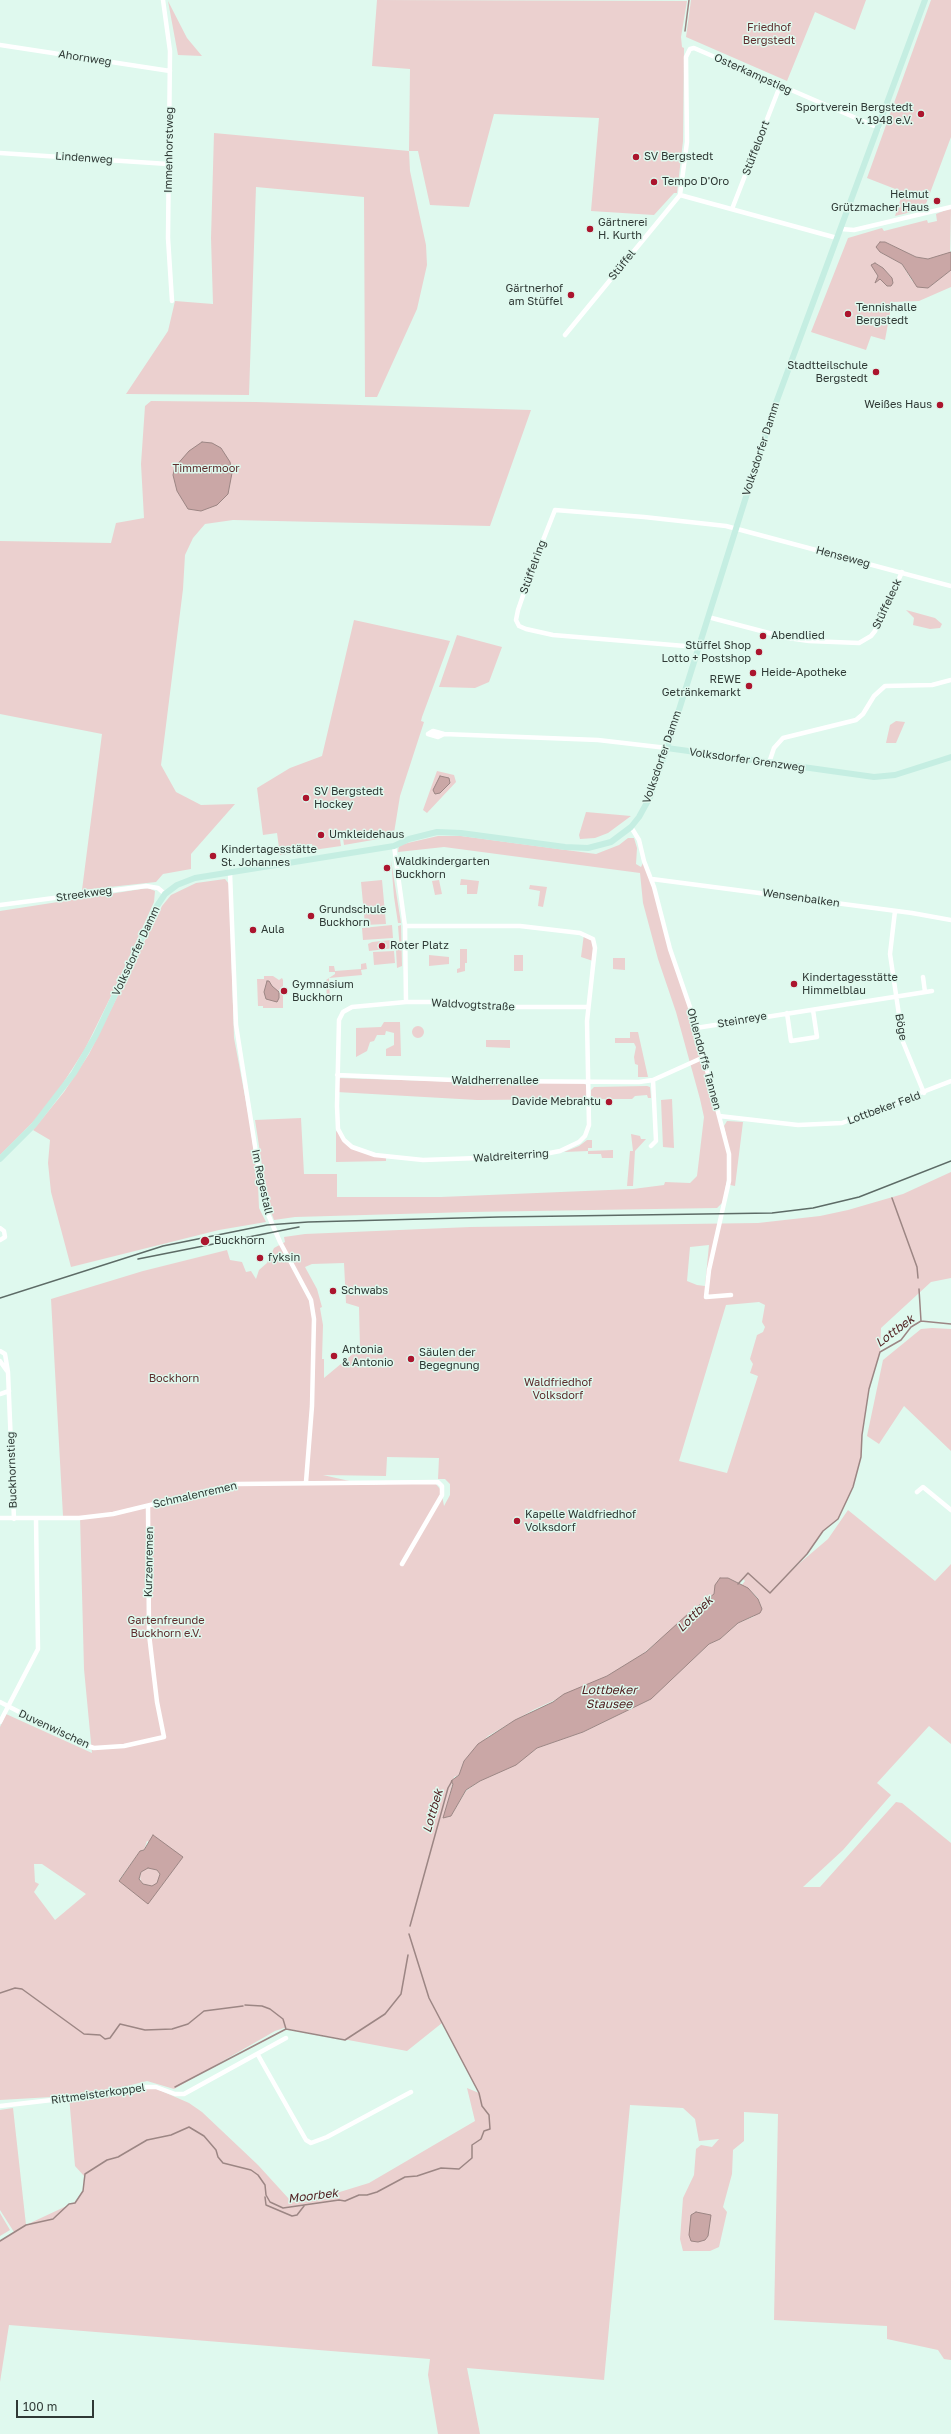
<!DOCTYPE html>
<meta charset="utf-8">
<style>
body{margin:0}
#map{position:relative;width:951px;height:2434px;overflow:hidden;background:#dff9ee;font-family:"Golos Text",sans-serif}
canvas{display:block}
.scale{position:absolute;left:16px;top:2400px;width:78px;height:18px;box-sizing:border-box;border:2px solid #2f3935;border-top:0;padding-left:5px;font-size:12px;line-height:14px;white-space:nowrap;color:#2f3935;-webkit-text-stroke:3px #dff9ee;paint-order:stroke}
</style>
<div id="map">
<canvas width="951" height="2434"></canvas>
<div class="scale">100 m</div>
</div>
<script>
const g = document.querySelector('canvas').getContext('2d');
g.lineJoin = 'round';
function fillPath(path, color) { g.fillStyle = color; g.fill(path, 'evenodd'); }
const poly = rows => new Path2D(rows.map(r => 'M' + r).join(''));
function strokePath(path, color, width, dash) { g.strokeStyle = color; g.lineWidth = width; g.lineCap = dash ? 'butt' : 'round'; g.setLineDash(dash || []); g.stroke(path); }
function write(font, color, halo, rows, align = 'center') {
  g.font = font + ' "Golos Text",sans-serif'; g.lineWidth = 3; g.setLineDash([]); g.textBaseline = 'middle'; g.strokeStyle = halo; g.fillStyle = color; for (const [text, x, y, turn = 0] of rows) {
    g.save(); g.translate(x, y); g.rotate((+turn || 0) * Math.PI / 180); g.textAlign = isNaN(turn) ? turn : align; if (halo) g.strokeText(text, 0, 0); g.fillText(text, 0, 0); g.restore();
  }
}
const green = poly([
 [377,0,687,1,681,37,682,47,684,48,683,141,677,193,674,193,654,215,591,211,599,118,494,114,469,207,430,205,418,151,409,151,410,171,426,245,427,265,417,309,377,397,365,397,364,197,256,187,249,395,126,394,168,331,175,301,213,304,211,238,214,133,409,151,410,69,372,66],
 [691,0,866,0,855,30,815,12,787,81,686,37],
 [931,0,951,0,951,137,924,209,895,216,903,192,867,178],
 [168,1,187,38,202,56,178,55],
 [951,208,950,253,928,259,916,257,885,242,880,252,902,264,912,281,928,288,951,270,951,287,919,301,892,302,885,340,871,336,866,350,811,332,848,238,882,228,884,231,927,220,928,223,937,221,936,214],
 [875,263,883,268,892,278,880,279,876,282,878,276],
 [151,401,256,402,531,410,490,526,233,520,205,524,193,538,185,555,183,589,161,765,176,792,201,805,235,804,191,854,191,869,163,874,156,882,82,890,102,734,0,714,0,541,111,543,116,523,144,518,141,464,145,406],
 [906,610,935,618,942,624,940,628,930,629,913,625,914,618],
 [354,620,450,641,422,717,421,721,424,722,400,796,394,833,390,837,344,845,343,838,340,839,341,846,313,850,312,844,308,844,309,851,280,855,277,833,263,835,257,788,290,768,322,756],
 [457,635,502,647,489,682,475,688,439,687],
 [896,721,905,722,896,743,886,743,890,725],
 [437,771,454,775,456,782,427,813,423,810],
 [586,812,631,816,608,833,595,838,580,839,579,835],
 [438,836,461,836,596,854,619,845,628,838,634,838,637,848,636,864,641,867,644,861,692,1013,729,1154,729,1168,723,1202,717,1208,470,1212,295,1217,274,1220,268,1204,255,1120,301,1118,304,1174,337,1174,337,1197,441,1197,633,1189,664,1185,665,1182,690,1183,697,1176,704,1117,700,1099,676,1012,658,959,643,903,640,873,444,847,398,852,399,845],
 [391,860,401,923,398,923,394,897],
 [225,879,229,884,234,1038,250,1123,258,1184,259,1208,266,1222,219,1230,71,1267,51,1192,48,1163,50,1140,33,1130,64,1092,89,1054,162,906,171,895,196,883],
 [461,879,479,881,477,894,467,894,467,885,460,885],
 [382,880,386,924,365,925,361,882],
 [439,880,442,894,435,895,432,881],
 [530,885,547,887,543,907,538,906,540,891,529,889],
 [148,888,155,891,154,902,118,982,85,1049,60,1088,38,1117,0,1155,0,911],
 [392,925,393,938,363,940,362,928],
 [401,925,402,966,397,968,396,950,400,950,398,926],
 [584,934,593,939,593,961,581,957],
 [391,940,395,941,395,948,369,951,368,944,372,942],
 [460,949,467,949,467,963,465,963,465,971,457,973,457,969,460,968],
 [394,951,395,963,374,965,373,952],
 [429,955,449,957,449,964,429,966],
 [514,955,523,955,523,971,514,971],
 [613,958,625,958,625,970,613,969],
 [366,963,367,969,361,970,362,975,329,978,330,1002,327,1000,326,980,335,974,335,972,329,972,329,966,334,966,335,971,361,969,361,964],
 [264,976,273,976,279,980,282,978,283,980,283,1008,263,1008,263,1006,258,1006,257,979,264,979],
 [384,1022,400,1022,401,1056,386,1056,386,1049,394,1045,394,1033,386,1031,385,1035,377,1035,374,1041,370,1042,367,1051,356,1057,356,1028,381,1027],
 '412 1032a6 6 0 1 1 12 0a6 6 0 1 1-12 0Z',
 [630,1032,638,1032,648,1077,638,1077,638,1065,635,1064,634,1057,636,1047,634,1043,615,1043,615,1038,630,1038],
 [486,1040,510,1040,510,1048,486,1047],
 [337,1078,495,1083,583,1083,588,1086,588,1099,477,1100,337,1092],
 [647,1086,650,1087,651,1098,648,1098,647,1095,635,1096,632,1099,595,1099,595,1102,591,1102,591,1090,594,1087],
 [672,1099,674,1148,663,1147,661,1100],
 [727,1121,743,1122,735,1186,730,1185,731,1158,724,1126],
 [338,1129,347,1144,386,1157,386,1161,336,1162,336,1132],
 [631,1134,640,1136,641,1139,646,1139,635,1151,633,1186,627,1186,630,1151,633,1151],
 [587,1140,592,1140,592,1148,588,1148,588,1151,564,1152,579,1146],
 [613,1150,613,1158,602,1158,601,1154,588,1154,588,1151],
 [951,1172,951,1278,931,1282,881,1328,880,1352,869,1389,862,1435,861,1457,853,1487,838,1519,823,1531,807,1554,788,1573,828,1539,848,1510,935,1581,951,1564,951,1744,929,1726,877,1783,891,1795,843,1850,803,1887,820,1887,896,1802,902,1803,951,1843,951,2360,944,2359,938,2350,887,2339,887,2326,774,2320,778,2114,744,2112,744,2141,733,2150,732,2174,723,2207,727,2212,719,2247,710,2251,683,2251,680,2239,683,2198,694,2175,696,2149,701,2145,712,2147,719,2139,699,2141,695,2119,683,2108,630,2105,604,2380,467,2368,480,2434,438,2434,428,2375,430,2359,9,2325,0,2382,0,2241,14,2232,0,2210,0,2110,13,2108,26,2225,75,2202,83,2190,84,2176,75,2166,69,2096,0,2100,0,1727,6,1714,92,1753,84,1669,80,1516,63,1516,51,1299,143,1271,227,1250,230,1260,242,1262,246,1272,251,1271,256,1279,259,1270,267,1263,274,1248,285,1242,284,1237,305,1234,470,1227,758,1223,820,1216,848,1210,903,1194],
 [709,1245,705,1286,697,1285,687,1281,690,1247],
 [344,1263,346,1303,359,1307,360,1348,324,1378,324,1359,322,1359,323,1325,320,1308,322,1307,317,1289,305,1267,312,1264],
 [759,1302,765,1305,762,1322,765,1327,763,1332,757,1335,750,1359,753,1364,750,1373,758,1376,727,1473,679,1461,726,1305],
 [387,1457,439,1458,438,1479,445,1479,450,1484,450,1495,444,1506,441,1490,434,1482,367,1485,323,1475,386,1476],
 [720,1578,728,1578,738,1583,743,1579,745,1581,741,1586,748,1588,758,1598,762,1609,753,1617,738,1623,720,1639,709,1644,649,1700,583,1732,537,1748,515,1765,480,1781,466,1791,451,1816,444,1818,454,1777,459,1775,464,1761,488,1736,533,1710,607,1676,638,1658,714,1594],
 [147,1841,183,1857,148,1903,119,1880,140,1851,144,1850],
 [34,1864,42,1864,86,1894,55,1920,34,1892,39,1884,35,1882],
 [442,2023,479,2093,467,2088,475,2121,369,2183,330,2195,289,2199,258,2165,202,2112,189,2103,157,2089,148,2088,113,2096,111,2090,147,2081,174,2089,275,2031,284,2028,407,2051],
 [932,1328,951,1329,951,1451,904,1406,879,1444,867,1436,883,1360,921,1329],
 '140 1877a10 10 0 1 1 20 0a10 10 0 1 1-20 0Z',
 [0,2213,10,2230,0,2236]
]);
const water = poly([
 [880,242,885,242,916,257,928,259,951,252,951,270,928,288,917,287,902,264,880,252,876,247,880,242],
 [875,263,883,268,892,278,893,283,891,286,887,286,880,279,875,283,878,276,871,265,875,263],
 [202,442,212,443,221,448,230,462,232,473,228,494,217,505,201,511,188,509,177,491,173,475,175,467,189,451,202,442],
 [440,776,449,778,450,783,440,793,435,794,433,790,440,776],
 [267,981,269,981,272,986,279,992,279,998,277,1002,266,999,264,992,267,981],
 [720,1578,728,1578,748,1588,758,1599,762,1609,760,1613,738,1623,720,1639,709,1644,651,1699,583,1732,537,1748,516,1765,480,1781,466,1790,451,1816,443,1818,453,1784,451,1781,459,1775,464,1761,478,1744,515,1720,553,1702,564,1694,607,1676,646,1652,689,1613,714,1594,715,1585,720,1578],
 [153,1835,183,1857,148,1904,119,1881,140,1851,144,1850,153,1835],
 [148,1868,157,1870,160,1874,157,1883,152,1886,143,1884,139,1879,141,1872,148,1868],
 [696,2212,711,2215,708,2236,705,2240,698,2242,691,2241,689,2235,691,2215,696,2212]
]);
const stream = poly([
 [685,31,689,0],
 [892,1198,917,1267,918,1278],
 [919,1289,921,1321],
 [738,1584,748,1573,770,1593,807,1554,823,1531,838,1519,853,1487,861,1457,862,1435,869,1389,880,1352,901,1340,911,1327,921,1321,951,1324],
 [410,1926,448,1788,452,1781],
 [0,1993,15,1988,22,1989,84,2034,100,2035,105,2039,110,2038,120,2024,145,2030,172,2029,188,2024,204,2011,243,2006],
 [245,2005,262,2006,270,2009,283,2019,286,2029,345,2040,385,2014,401,1994,408,1955],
 [175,2087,286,2029],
 [265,2197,266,2205,292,2216,297,2215,304,2206],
 [0,2241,26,2225,53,2219,69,2204,75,2203,83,2191,85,2174,107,2160,118,2157,147,2140,171,2135,189,2127,204,2136,216,2150,218,2157,223,2163,251,2170,258,2175,265,2185,266,2195,270,2202,283,2208,339,2200,345,2201,359,2195,367,2195,377,2192,405,2177,417,2176,441,2168,459,2169,472,2158,472,2145,481,2139,484,2131,490,2129,489,2115,482,2106,479,2093,429,1998,409,1934]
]);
const street = poly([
 [163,0,170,51,168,238,172,301],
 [0,45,170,71],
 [0,153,168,164],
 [680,195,687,142,686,57,690,49,694,48,879,128],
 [732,209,780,86],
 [841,229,854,230,951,207],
 [565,335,680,195,837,238],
 [708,617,788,638,809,641,859,643,871,636,875,631,902,572],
 [697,649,685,646,553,635,526,629,519,626,516,620,518,610,536,558,555,510,644,517,726,526,951,586],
 [444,734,438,737,428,734,433,731,444,734,598,740,667,748],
 [769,763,774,748,783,738,856,720,863,714,874,696,885,686,932,685,951,680],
 [631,827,639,840,644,861,654,887,670,949,692,1013,729,1154,729,1181,709,1270,706,1297,731,1295],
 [394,846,405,926,406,1002,352,1007,343,1012,339,1020,337,1106,338,1129,344,1140,352,1147,375,1155,423,1160,534,1156,560,1151,579,1142,585,1136,589,1125,587,1021,595,948,593,939,580,933,520,926,405,926],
 [230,873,236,1025,263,1197,267,1212,280,1242,311,1300,314,1319,312,1406,306,1482],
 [652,879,912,913,951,920],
 [0,905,146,886,158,888,165,894],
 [895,911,890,954,903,1042,924,1093],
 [923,977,925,992],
 [406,1002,457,1002,477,1007,587,1007],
 [787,1013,791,1041,817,1037,813,1010],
 [696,1028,932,991],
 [337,1075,477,1081,639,1082,653,1080,704,1057],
 [719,1116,798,1125,842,1123,951,1081],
 [651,1146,656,1141,653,1080],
 [0,1228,4,1231,5,1237,0,1240],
 [0,1351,5,1354,8,1372,14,1519],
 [0,1361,7,1371],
 [0,1394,9,1391],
 [917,1492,923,1487,951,1510],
 [0,1518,79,1518,113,1514,237,1484,438,1482,442,1486,442,1495,402,1564],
 [0,1702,81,1744,94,1748,124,1746,164,1737,157,1702,149,1634,148,1506],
 [0,1722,38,1649,36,1519],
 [258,2055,306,2140,311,2143,327,2137,411,2092],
 [0,2106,112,2093,143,2087,156,2087,175,2094,184,2094,286,2038]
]);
const secondary = poly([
 [667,748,874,777,895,775,951,757],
 [0,1159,34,1125,74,1073,96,1035,157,906,165,894,177,885,195,878,394,846,409,839,437,832,461,833,565,847,588,848,611,842,631,827,639,817,650,797,667,748,773,411,925,0]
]);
const rail = poly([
 [138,1259,299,1227],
 [0,1298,163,1246,267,1225,308,1222,499,1217,772,1213,813,1208,859,1197,951,1161]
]);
const markers = [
 [921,114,4,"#ab152e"],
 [636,157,4,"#ab152e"],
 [654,182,4,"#ab152e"],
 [937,201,4,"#ab152e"],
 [590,229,4,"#ab152e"],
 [571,295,4,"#ab152e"],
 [848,314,4,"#ab152e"],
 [876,372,4,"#ab152e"],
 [940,405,4,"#ab152e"],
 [763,636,4,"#ab152e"],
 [759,652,4,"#ab152e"],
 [753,673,4,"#ab152e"],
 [749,686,4,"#ab152e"],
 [306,798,4,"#ab152e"],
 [321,835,4,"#ab152e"],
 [213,856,4,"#ab152e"],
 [387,868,4,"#ab152e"],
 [311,916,4,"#ab152e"],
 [253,930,4,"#ab152e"],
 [382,946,4,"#ab152e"],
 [794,984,4,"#ab152e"],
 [284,991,4,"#ab152e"],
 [609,1102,4,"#ab152e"],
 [205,1241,5,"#ab152e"],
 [260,1258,4,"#ab152e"],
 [333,1291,4,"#ab152e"],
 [334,1356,4,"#ab152e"],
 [411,1359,4,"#ab152e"],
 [517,1521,4,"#ab152e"]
];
const parkNames = [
 ["Friedhof",769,28],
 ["Bergstedt",769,41],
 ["Timmermoor",206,469],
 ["Bockhorn",174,1379],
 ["Waldfriedhof",558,1383],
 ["Volksdorf",558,1396],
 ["Gartenfreunde",166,1621],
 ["Buckhorn e.V.",166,1634]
];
const streetNames = [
 ["Ahornweg",85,58,9],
 ["Osterkampstieg",753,74,24],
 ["Stüffeloort",756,148,-69],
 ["Immenhorstweg",169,150,-89],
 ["Lindenweg",84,158,4],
 ["Stüffel",622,265,-51],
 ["Volksdorfer Damm",761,449,-72],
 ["Henseweg",843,557,15],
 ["Stüffelring",533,567,-70],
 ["Stüffeleck",887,604,-65],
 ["Volksdorfer Damm",662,757,-71],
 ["Volksdorfer Grenzweg",747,760,8],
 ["Streekweg",84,894,-8],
 ["Wensenbalken",801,898,8],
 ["Volksdorfer Damm",136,951,-65],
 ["Waldvogtstraße",473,1005,3],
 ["Steinreye",742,1020,-10],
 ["Böge",901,1027,80],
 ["Ohlendorffs Tannen",704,1059,75],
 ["Waldherrenallee",495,1081],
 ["Lottbeker Feld",884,1108,-20],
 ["Waldreiterring",511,1156,-4],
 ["Im Regestall",262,1182,78],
 ["Buckhornstieg",12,1470,-92],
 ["Schmalenremen",195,1495,-13],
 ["Kurzenremen",149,1562,-89],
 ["Duvenwischen",54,1729,25],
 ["Rittmeisterkoppel",98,2094,-8]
];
const poiNames = [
 ["Sportverein Bergstedt",913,108,"right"],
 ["v. 1948 e.V.",913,121,"right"],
 ["SV Bergstedt",644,157],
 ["Tempo D'Oro",662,182],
 ["Helmut",929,195,"right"],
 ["Grützmacher Haus",929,208,"right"],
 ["Gärtnerei",598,223],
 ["H. Kurth",598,236],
 ["Gärtnerhof",563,289,"right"],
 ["am Stüffel",563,302,"right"],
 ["Tennishalle",856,308],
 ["Bergstedt",856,321],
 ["Stadtteilschule",868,366,"right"],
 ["Bergstedt",868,379,"right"],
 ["Weißes Haus",932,405,"right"],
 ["Abendlied",771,636],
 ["Stüffel Shop",751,646,"right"],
 ["Lotto + Postshop",751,659,"right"],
 ["Heide-Apotheke",761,673],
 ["REWE",741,680,"right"],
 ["Getränkemarkt",741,693,"right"],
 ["SV Bergstedt",314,792],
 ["Hockey",314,805],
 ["Umkleidehaus",329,835],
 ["Kindertagesstätte",221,850],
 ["St. Johannes",221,863],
 ["Waldkindergarten",395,862],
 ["Buckhorn",395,875],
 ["Grundschule",319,910],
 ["Buckhorn",319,923],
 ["Aula",261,930],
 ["Roter Platz",390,946],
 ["Kindertagesstätte",802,978],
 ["Himmelblau",802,991],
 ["Gymnasium",292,985],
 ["Buckhorn",292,998],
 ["Davide Mebrahtu",601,1102,"right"],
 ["Buckhorn",214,1241],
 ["fyksin",268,1258],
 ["Schwabs",341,1291],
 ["Antonia",342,1350],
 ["& Antonio",342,1363],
 ["Säulen der",419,1353],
 ["Begegnung",419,1366],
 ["Kapelle Waldfriedhof",525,1515],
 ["Volksdorf",525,1528]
];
const waterNames = [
 ["Lottbek",895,1331,-37],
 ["Lottbek",695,1614,-45],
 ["Lottbeker",609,1690],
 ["Stausee",609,1704],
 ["Lottbek",433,1811,-74],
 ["Moorbek",313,2196,-7]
];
fillPath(green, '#ebd0cf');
fillPath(water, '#caa7a6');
strokePath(water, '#9c8684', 1);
strokePath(stream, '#9c8684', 1.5);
strokePath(street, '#fff', 4.5);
strokePath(secondary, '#c5eee2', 6);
strokePath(rail, '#5d6b66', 1.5);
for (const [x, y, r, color] of markers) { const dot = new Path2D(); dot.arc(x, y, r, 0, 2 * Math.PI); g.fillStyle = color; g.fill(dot); strokePath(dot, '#dff9ee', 1.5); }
write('11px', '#5e2d2e', '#dff9ee', parkNames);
write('11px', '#2f3935', '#dff9ee', streetNames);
write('11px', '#2f3935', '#dff9ee', poiNames, 'left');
write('italic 12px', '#522223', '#dff9ee', waterNames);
</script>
